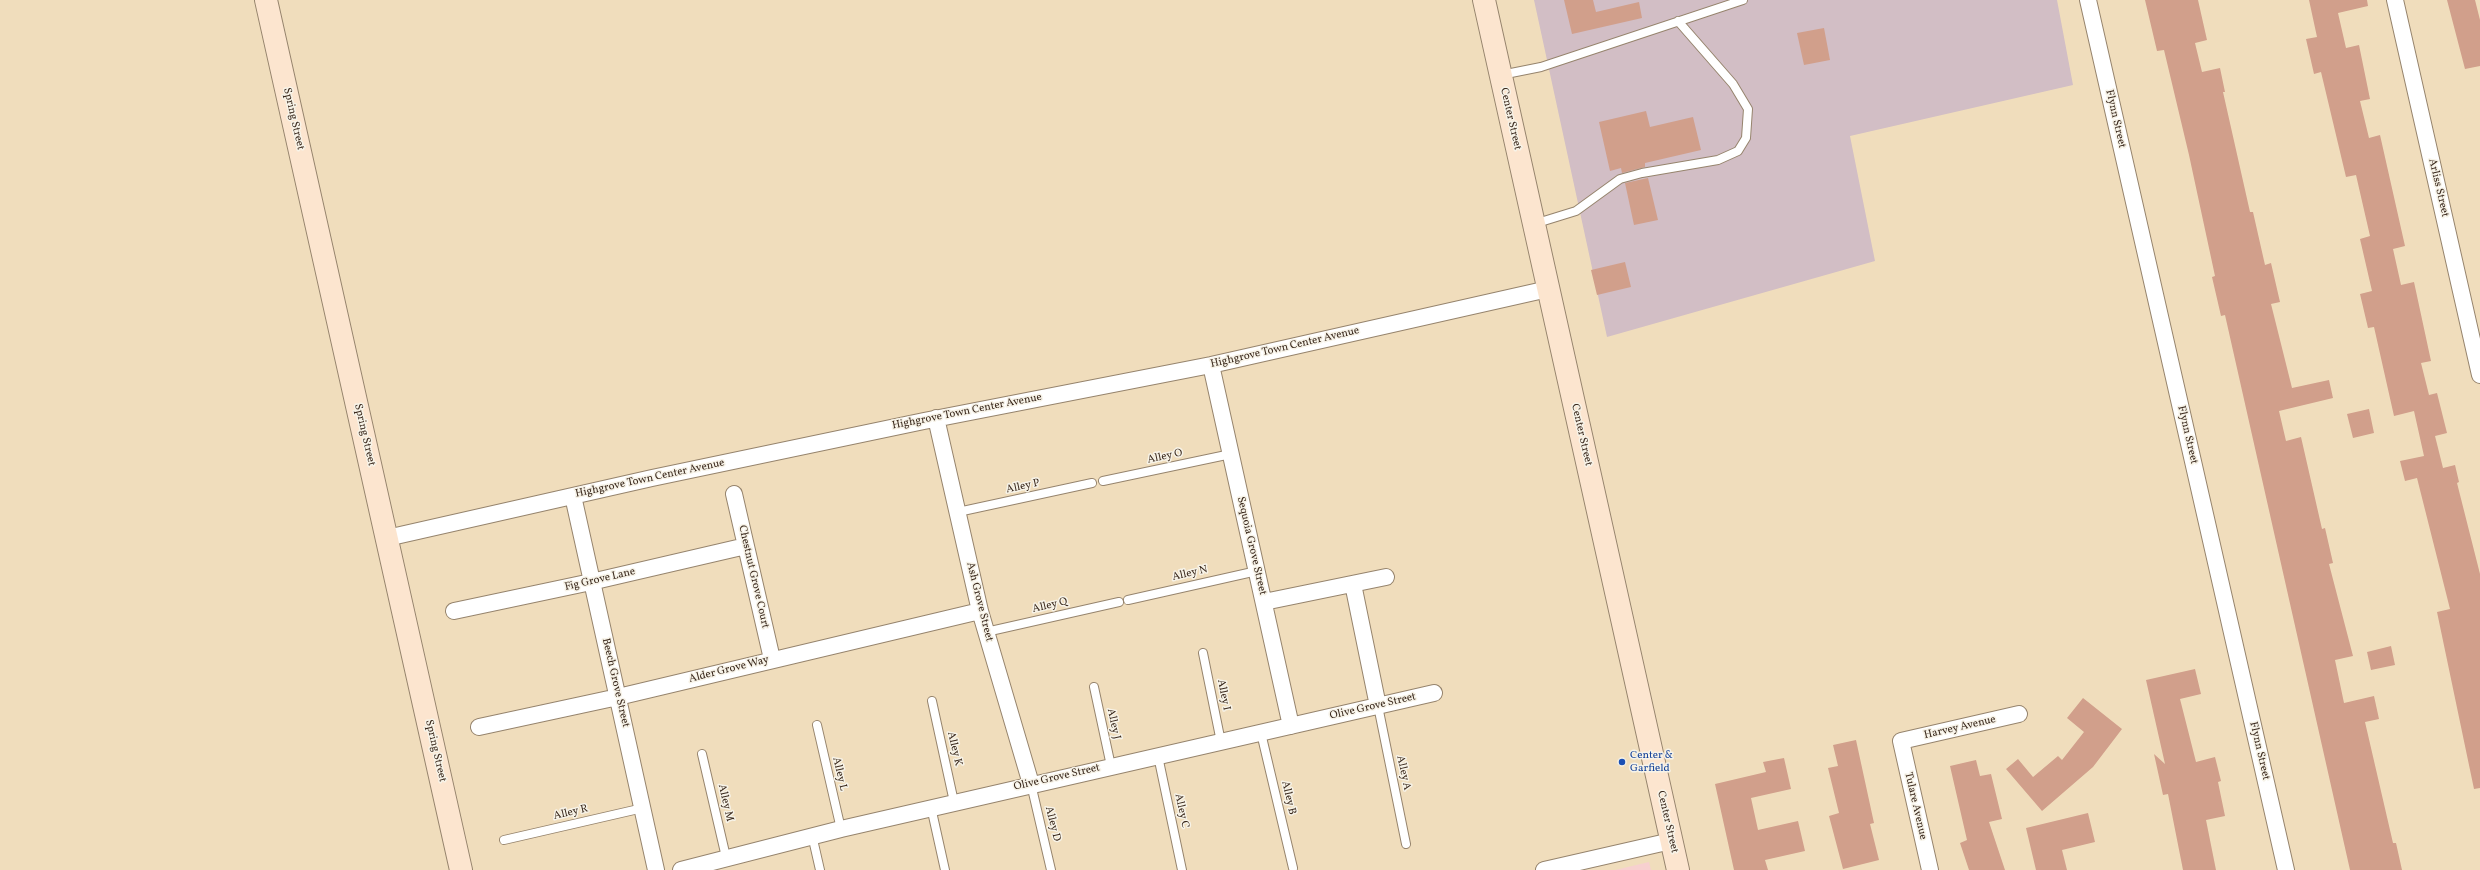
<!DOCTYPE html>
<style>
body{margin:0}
canvas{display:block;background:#f0ddbc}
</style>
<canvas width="2480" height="870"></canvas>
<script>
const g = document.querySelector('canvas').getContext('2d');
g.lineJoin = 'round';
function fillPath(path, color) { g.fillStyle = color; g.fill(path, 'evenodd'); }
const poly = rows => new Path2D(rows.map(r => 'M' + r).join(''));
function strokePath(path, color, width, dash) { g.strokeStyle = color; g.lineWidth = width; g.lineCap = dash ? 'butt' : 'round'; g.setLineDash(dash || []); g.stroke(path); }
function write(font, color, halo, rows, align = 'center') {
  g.font = font + ' Vollkorn,serif'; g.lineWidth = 3; g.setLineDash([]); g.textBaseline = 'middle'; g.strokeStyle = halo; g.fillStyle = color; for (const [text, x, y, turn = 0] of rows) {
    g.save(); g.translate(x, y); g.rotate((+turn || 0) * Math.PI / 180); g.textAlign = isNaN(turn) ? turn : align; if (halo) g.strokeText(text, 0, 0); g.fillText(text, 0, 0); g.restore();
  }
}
const built = poly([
 [1649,862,1651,870,1615,870]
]);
const industrial = poly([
 [1534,0,2057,0,2073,85,1850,136,1875,261,1607,337]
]);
const building = poly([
 [1564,0,1593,0,1596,12,1639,2,1642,18,1572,34],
 [2145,0,2198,0,2207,40,2195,43,2202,72,2220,68,2225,92,2223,92,2250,212,2253,212,2265,265,2271,263,2280,302,2271,304,2292,388,2329,380,2333,398,2279,411,2286,441,2301,437,2322,529,2325,528,2333,563,2329,564,2353,656,2335,660,2344,703,2374,696,2379,719,2365,722,2393,843,2396,843,2402,870,2350,870,2225,315,2221,316,2212,277,2215,276,2189,155,2164,50,2157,51],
 [2309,0,2367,0,2368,6,2338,13,2346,48,2359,45,2370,99,2360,101,2369,138,2380,135,2405,246,2393,249,2401,285,2414,282,2431,361,2421,363,2429,395,2437,393,2447,433,2435,436,2443,468,2455,465,2459,482,2457,483,2480,574,2480,788,2474,789,2437,612,2450,609,2417,478,2405,481,2400,461,2424,456,2414,411,2394,416,2374,327,2368,328,2360,294,2372,291,2360,239,2370,236,2356,175,2346,177,2321,72,2314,74,2306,39,2317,37],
 [2447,0,2475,0,2480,20,2480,66,2465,69],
 [1824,28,1830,60,1804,65,1797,33],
 [1646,111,1650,127,1693,117,1701,150,1645,163,1645,167,1622,173,1621,168,1610,171,1599,122],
 [1648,178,1658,220,1634,225,1625,183],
 [1625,262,1631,287,1597,295,1591,270],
 [2369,409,2374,433,2353,438,2347,414],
 [2391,646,2395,665,2371,670,2367,652],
 [2195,669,2201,694,2180,699,2196,762,2215,757,2221,781,2218,782,2225,816,2206,820,2216,870,2183,870,2168,794,2163,795,2154,754,2165,764,2146,680],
 [2083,698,2122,729,2093,767,2042,811,2006,769,2018,759,2033,777,2058,756,2062,760,2084,732,2067,718],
 [1856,740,1874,823,1870,824,1879,860,1843,869,1829,816,1839,813,1828,768,1838,766,1833,745],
 [1784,758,1791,789,1751,798,1758,830,1798,821,1805,851,1765,860,1768,870,1734,870,1715,784,1766,772,1763,762],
 [1976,760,1980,776,1991,774,2002,819,1989,822,2005,870,1969,870,1960,843,1967,840,1950,766],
 [2088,813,2095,842,2062,850,2067,870,2036,870,2026,828]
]);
const lane = poly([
 [1501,75,1541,67,1743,0],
 [1534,224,1576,211,1620,179,1642,173,1718,160,1738,151,1746,138,1748,109,1733,84,1678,21],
 [1103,481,1231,454],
 [958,512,1092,483],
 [1128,600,1257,571],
 [986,632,1119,602],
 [1203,653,1221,742],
 [1094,687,1111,766],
 [932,701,954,802],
 [1378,706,1406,844],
 [817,725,841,829],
 [1261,733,1293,868],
 [702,754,726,857],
 [1158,756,1182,870],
 [1031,784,1051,870],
 [931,807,945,870],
 [812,835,820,870],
 [504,840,643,808]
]);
const street = poly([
 [2088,0,2286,870],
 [2395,0,2480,375],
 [1211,365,1291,726],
 [936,418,980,611,1031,784],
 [734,494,772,659],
 [573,496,656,870],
 [387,538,652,478,924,421,1211,365,1548,289],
 [1353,584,1378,706],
 [1264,602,1386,577],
 [454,611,591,582,746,546],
 [479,727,618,697,980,611],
 [681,870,841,829,1434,693],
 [1544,870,1671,841],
 [1930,870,1901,741,2019,714]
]);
const secondary = poly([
 [266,0,461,870],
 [1484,0,1678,870]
]);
const markers = [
 [1622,762,4,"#1a4fb4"]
];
const streetNames = [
 ["Spring Street",293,119,77],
 ["Center Street",1510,119,77],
 ["Flynn Street",2115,119,77],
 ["Arliss Street",2438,188,77],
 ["Highgrove Town Center Avenue",1285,348,-13],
 ["Highgrove Town Center Avenue",967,412,-11],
 ["Spring Street",364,435,77],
 ["Center Street",1581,435,77],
 ["Flynn Street",2187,435,77],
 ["Alley O",1165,457,-12],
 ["Highgrove Town Center Avenue",650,479,-12],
 ["Alley P",1023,487,-12],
 ["Sequoia Grove Street",1251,546,77],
 ["Alley N",1190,574,-13],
 ["Chestnut Grove Court",753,577,77],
 ["Fig Grove Lane",600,580,-13],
 ["Ash Grove Street",979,602,76],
 ["Alley Q",1050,606,-13],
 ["Alder Grove Way",729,670,-14],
 ["Beech Grove Street",615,683,77],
 ["Alley I",1223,695,79],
 ["Olive Grove Street",1373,707,-13],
 ["Alley J",1113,724,78],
 ["Harvey Avenue",1960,728,-13],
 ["Alley K",954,749,77],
 ["Spring Street",435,751,77],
 ["Flynn Street",2259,751,77],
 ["Alley A",1403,773,78],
 ["Alley L",839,774,77],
 ["Olive Grove Street",1057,778,-13],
 ["Alley B",1288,798,77],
 ["Alley M",725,803,77],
 ["Tulare Avenue",1915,806,77],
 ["Alley C",1181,811,78],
 ["Alley R",571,813,-13],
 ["Center Street",1667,822,77],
 ["Alley D",1052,824,76]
];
const transitNames = [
 ["Center &",1630,756],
 ["Garfield",1630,769]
];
fillPath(built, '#f7d0cf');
fillPath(industrial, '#d2bec5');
fillPath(building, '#d19f8b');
strokePath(lane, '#96846d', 10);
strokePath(street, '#96846d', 18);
strokePath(secondary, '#96846d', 24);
strokePath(lane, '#fff', 8);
strokePath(street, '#fff', 16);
strokePath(secondary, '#fce5cf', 22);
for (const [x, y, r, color] of markers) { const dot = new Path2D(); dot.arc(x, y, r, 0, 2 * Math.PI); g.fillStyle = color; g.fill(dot); strokePath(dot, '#f7f3e8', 1.5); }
write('11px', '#3b2a1e', '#f7f3e8', streetNames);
write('11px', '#164399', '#f7f3e8', transitNames, 'left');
</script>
